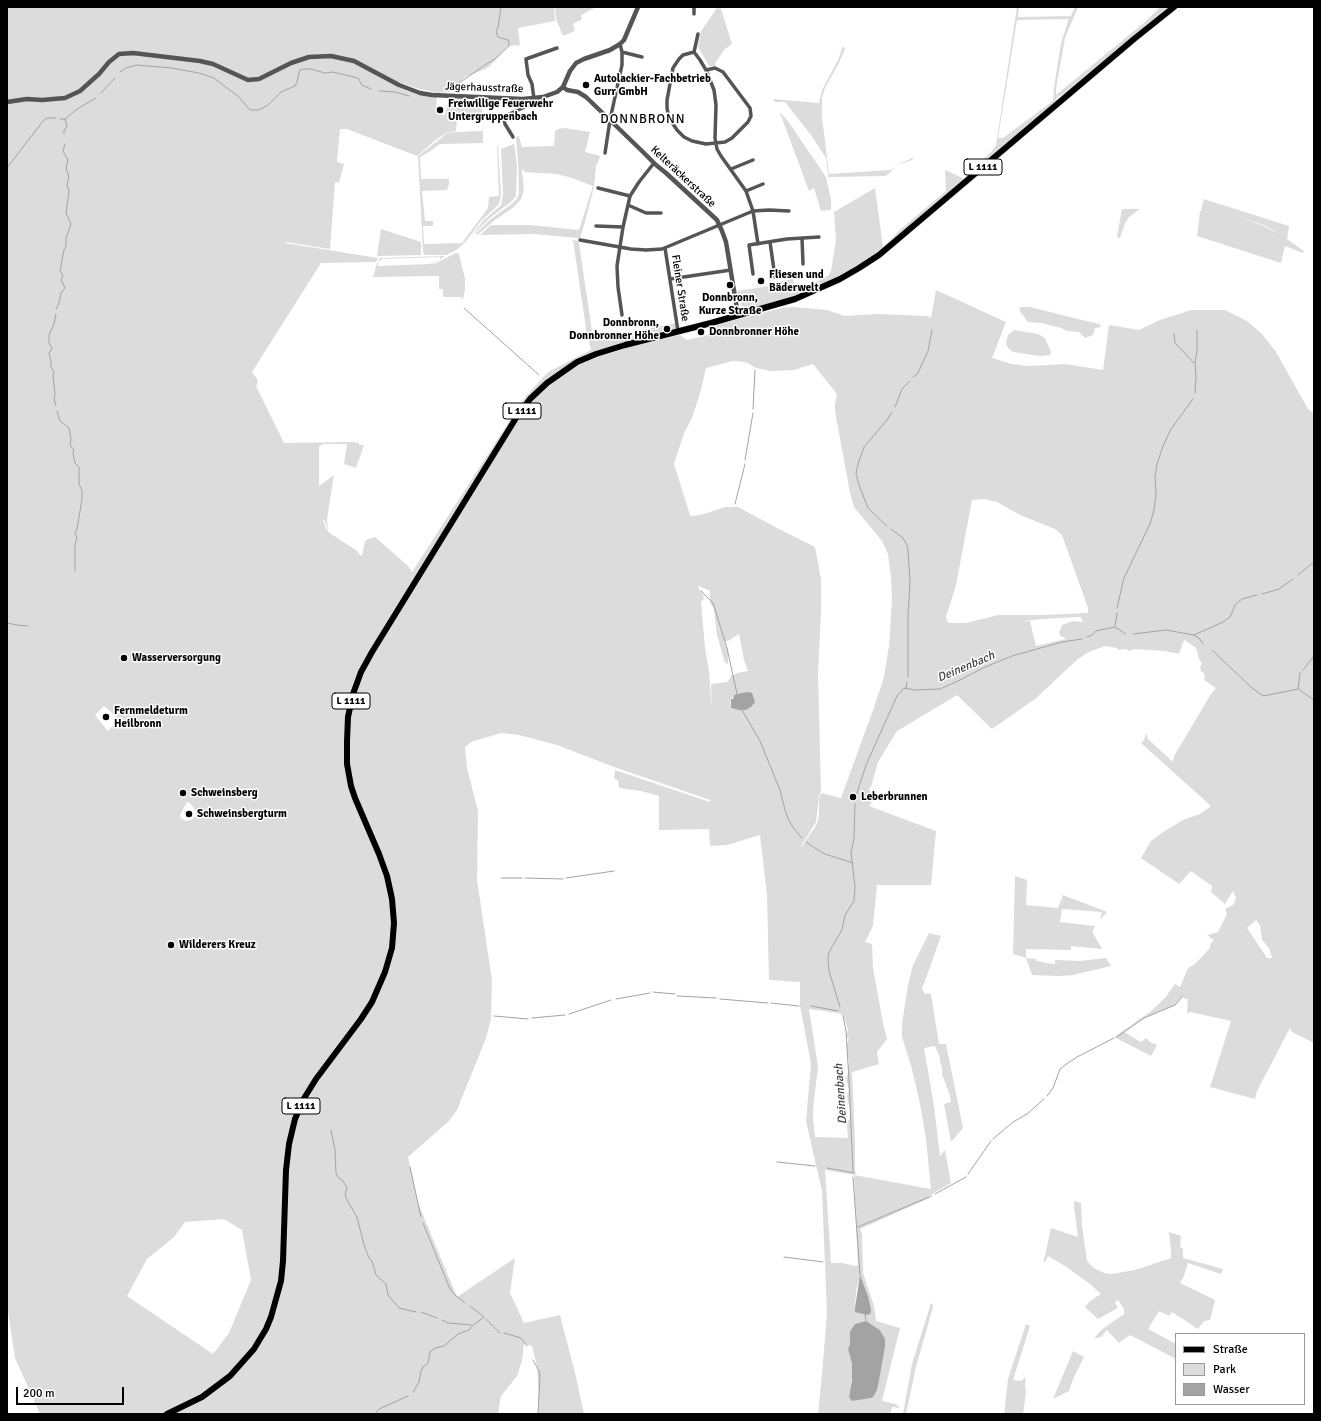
<!DOCTYPE html>
<meta charset="utf-8">
<style>
body{margin:0}
#map{position:relative;width:1321px;height:1421px;overflow:hidden;background:#fff;font-family:Signika,sans-serif}
canvas{display:block}
.frame{position:absolute;inset:0;border:8px solid #000;pointer-events:none}
.legend{position:absolute;left:1175px;top:1333px;width:130px;height:72px;box-sizing:border-box;background:#fff;border:1px solid #999;margin:0;padding:5px 7px;list-style:none;font-size:12px;color:#000}
.legend li{display:flex;align-items:center;gap:8px;height:20px}
.legend b{width:20px;border:1px solid #999}
.scale{position:absolute;left:16px;top:1387px;width:108px;height:18px;box-sizing:border-box;border:2px solid #000;border-top:0;padding-left:5px;font-size:12px;line-height:14px;white-space:nowrap;color:#000;-webkit-text-stroke:3px #fff;paint-order:stroke}
</style>
<div id="map">
<canvas width="1321" height="1421"></canvas>
<div class="frame"></div>
<ul class="legend">
<li><b style="height:5px;background:#000"></b>Straße</li>
<li><b style="height:11px;background:#dcdcdc"></b>Park</li>
<li><b style="height:11px;background:#a3a3a3"></b>Wasser</li>
</ul>
<div class="scale">200 m</div>
</div>
<script>
const g = document.querySelector('canvas').getContext('2d');
g.lineJoin = 'round';
function fillPath(path, color) { g.fillStyle = color; g.fill(path, 'evenodd'); }
const poly = rows => new Path2D(rows.map(r => 'M' + r).join(''));
function strokePath(path, color, width, dash) { g.strokeStyle = color; g.lineWidth = width; g.lineCap = dash ? 'butt' : 'round'; g.setLineDash(dash || []); g.stroke(path); }
function write(font, color, halo, rows, align = 'center') {
  g.font = font + ' Signika,sans-serif'; g.lineWidth = 3; g.setLineDash([]); g.textBaseline = 'middle'; g.strokeStyle = halo; g.fillStyle = color; for (const [text, x, y, turn = 0] of rows) {
    g.save(); g.translate(x, y); g.rotate((+turn || 0) * Math.PI / 180); g.textAlign = isNaN(turn) ? turn : align; if (halo) g.strokeText(text, 0, 0); g.fillText(text, 0, 0); g.restore();
  }
}
const green = poly([
 [7,7,554,7,555,21,518,28,520,45,508,46,489,67,483,70,465,77,458,84,458,87,450,92,434,93,430,91,416,88,398,82,397,86,407,91,416,94,437,96,436,107,437,107,436,114,445,115,449,97,465,98,466,108,481,106,483,115,457,119,456,131,447,133,438,138,417,156,347,129,340,129,337,162,344,164,339,183,335,182,330,249,286,242,285,243,378,258,376,262,321,263,252,372,257,379,258,382,256,386,284,443,352,442,359,443,359,445,364,445,356,468,344,464,347,444,323,444,319,447,319,486,334,475,327,519,328,530,325,521,323,519,325,526,327,530,331,534,356,550,361,556,362,555,365,541,368,539,375,537,408,566,412,572,523,400,545,375,550,371,591,350,586,329,573,240,578,241,579,243,593,338,600,339,676,323,678,331,599,351,540,386,518,419,532,400,548,385,574,367,588,361,624,348,658,340,680,335,687,340,705,336,711,333,715,326,719,324,782,308,793,307,827,310,845,316,876,314,927,316,931,318,936,290,1006,322,992,358,1012,364,1030,366,1065,364,1103,370,1109,325,1139,330,1160,320,1191,310,1225,310,1247,321,1262,334,1276,352,1308,409,1314,414,1314,1043,1292,1032,1290,1028,1257,1091,1255,1099,1210,1087,1231,1021,1190,1012,1187,1014,1188,999,1185,999,1183,996,1175,1005,1144,1018,1124,1032,1141,1042,1146,1038,1150,1042,1157,1045,1151,1056,1114,1037,1150,1012,1165,998,1175,984,1180,987,1188,968,1195,964,1209,949,1211,943,1214,940,1207,935,1218,932,1227,914,1225,909,1233,905,1236,898,1233,891,1225,904,1211,892,1212,886,1191,871,1179,884,1141,858,1151,841,1163,832,1183,820,1200,814,1211,806,1141,743,1144,740,1146,733,1148,739,1173,762,1174,756,1211,694,1216,688,1204,680,1205,675,1201,671,1200,666,1202,664,1199,659,1196,648,1186,641,1184,640,1179,654,1165,651,1134,649,1130,651,1126,649,1118,650,1117,648,1105,646,1089,652,1078,659,1035,699,992,729,957,695,897,731,878,762,871,787,868,789,870,790,870,794,872,796,871,804,869,806,936,831,931,885,877,885,873,926,865,942,872,944,873,968,883,1023,887,1039,877,1052,879,1064,852,1072,855,1141,855,1175,825,1170,831,1263,842,1263,856,1266,858,1265,854,1175,931,1189,926,1139,920,1104,912,1069,902,1037,902,1024,908,985,913,965,929,933,941,936,922,989,925,994,927,993,931,994,939,1044,946,1044,963,1128,951,1142,944,1104,951,1102,950,1096,942,1074,942,1067,940,1062,940,1058,935,1046,924,1048,934,1106,940,1156,945,1150,951,1183,932,1194,932,1197,860,1229,862,1234,863,1273,874,1306,876,1321,900,1328,882,1401,896,1404,900,1408,892,1407,891,1412,887,1414,818,1414,822,1374,827,1313,822,1191,806,1121,811,1064,800,1005,800,982,769,980,767,895,760,835,727,845,710,846,709,829,659,830,659,796,641,791,620,788,619,787,618,780,614,779,615,770,710,802,711,791,710,800,614,767,557,745,519,735,501,733,471,742,465,747,467,768,478,811,477,880,492,980,491,1019,486,1038,457,1110,449,1121,408,1157,418,1203,457,1297,515,1258,510,1293,524,1323,560,1315,576,1377,584,1414,538,1414,539,1402,537,1366,532,1346,524,1344,522,1361,517,1376,501,1396,498,1414,40,1414,15,1358,7,1305],
 [733,361,746,362,756,368,770,371,794,370,813,364,837,394,835,404,835,411,850,493,854,507,882,541,888,554,891,577,892,600,889,646,884,677,873,710,841,798,821,793,819,798,819,815,817,824,803,845,800,848,816,822,819,796,821,791,818,673,821,613,821,579,815,547,777,528,738,507,725,507,704,514,693,516,690,515,674,464,684,433,692,418,701,390,706,368],
 [984,499,997,502,1020,515,1055,529,1062,535,1088,608,1088,613,1043,615,998,615,966,623,948,623,946,617,956,585,972,500],
 [699,586,710,591,710,602,714,609,717,635,725,663,728,664,728,651,724,641,728,641,739,634,744,660,748,671,737,673,731,676,729,680,727,682,711,684,712,711,709,671,705,648,701,602,704,599,703,595,698,587],
 [1077,617,1081,617,1083,622,1073,621,1062,625,1059,633,1061,637,1064,637,1066,639,1036,646,1030,621,1016,622,1041,619],
 [747,692,751,707,746,710,739,710,731,708,730,701,734,695,737,694],
 [104,706,119,719,108,731,95,715],
 [187,802,190,803,197,812,196,816,191,820,186,821,181,818,180,815],
 [1256,920,1260,925,1262,940,1269,948,1272,958,1267,958,1247,928],
 [809,1009,839,1013,844,1017,848,1030,846,1036,849,1039,846,1046,848,1051,848,1056,849,1061,848,1073,846,1078,849,1090,847,1097,850,1110,850,1117,847,1125,848,1138,815,1137,813,1119,813,1109,818,1067],
 [224,1219,242,1230,251,1280,229,1333,213,1354,127,1296,147,1259,174,1237,185,1222],
 [860,1276,868,1296,855,1308,856,1291],
 [866,1321,880,1330,885,1339,885,1347,876,1390,871,1398,863,1399,849,1397,852,1376,852,1364,848,1349,850,1344,850,1331,855,1324],
 [555,7,596,7,581,15,582,19,573,24,575,31,563,36,556,19],
 [1017,7,1019,7,1018,17,1071,16,1075,7,1078,7,1065,38,1056,89,1056,95,1146,21,1160,7,1170,7,1073,89,1056,98,1058,101,1054,105,973,174,967,177,970,172,991,152,996,145],
 [1068,19,1068,21,1061,43,1054,87,1053,101,1003,138,998,138,1017,20],
 [717,8,721,9,732,44,725,49,715,63,715,66,709,66,698,47,701,31],
 [843,46,845,49,839,63,825,88,822,98,822,117,829,174,891,170,900,164,914,157,912,160,898,165,886,176,829,177,829,182,826,158,811,135,785,102,775,102,773,99,819,103,822,90,838,60],
 [780,113,781,113,790,124,826,177,831,200,831,210,821,211,814,188,809,191],
 [565,128,590,132,585,152,600,156,597,165,596,165,594,187,585,222,580,238,577,238,535,234,480,235,491,225,530,225,579,230,593,186,569,177,556,174,524,172,523,168,522,171,524,190,521,199,514,207,495,220,477,235,476,233,492,218,513,203,518,197,519,192,518,162,516,137,519,136,522,147,554,146,555,131,558,129],
 [483,131,483,143,440,144,429,152,420,157,421,179,449,179,449,184,447,190,422,191,425,221,433,221,433,226,423,226,424,244,462,243,488,208,489,197,499,196,497,146,498,146,501,195,499,204,480,222,467,240,458,249,446,255,425,255,423,252,418,156,446,134,455,132],
 [514,144,517,165,516,196,511,202,491,217,471,236,483,221,501,205,503,194,501,149],
 [945,170,963,178,964,180,886,248,856,268,799,295,748,310,742,306,737,291,776,285,776,282,793,279,796,291,828,276,831,271,836,240,834,212,875,188,883,247,902,228,946,191],
 [1204,199,1289,226,1287,239,1304,251,1303,253,1285,246,1281,263,1197,236,1200,211,1235,215,1266,227,1284,236,1266,226,1235,215,1201,211],
 [1122,209,1140,209,1129,217,1125,223,1120,238,1117,237],
 [381,229,421,242,421,255,377,256],
 [456,253,459,254,465,279,465,290,463,299,460,297,443,297,443,289,439,289,439,276,373,277,377,263,380,258,445,256,432,264,434,264],
 [440,257,440,259,430,264,378,266,378,262,382,259],
 [1021,307,1030,307,1086,321,1100,324,1101,327,1095,328,1093,335,1085,338,1079,332,1067,331,1061,328,1042,323,1028,322,1021,313,1019,309],
 [1014,330,1038,334,1045,338,1051,352,1050,355,1040,356,1013,352,1009,349,1006,344,1008,335],
 [1015,876,1027,880,1026,905,1058,908,1063,895,1107,912,1100,920,1102,912,1062,909,1060,922,1095,926,1093,930,1093,933,1102,949,1071,946,1071,950,1026,949,1026,958,1036,959,1036,961,1043,962,1045,963,1055,964,1055,960,1080,961,1106,958,1111,966,1073,975,1059,976,1032,975,1026,958,1013,954],
 [1075,1201,1081,1203,1082,1226,1087,1261,1094,1268,1104,1273,1112,1274,1135,1270,1171,1258,1171,1250,1169,1232,1181,1236,1180,1247,1183,1249,1183,1258,1223,1269,1221,1274,1188,1263,1184,1276,1180,1283,1215,1300,1210,1320,1204,1321,1198,1329,1172,1312,1169,1316,1159,1311,1148,1329,1176,1344,1176,1359,1130,1335,1119,1343,1107,1330,1101,1337,1094,1339,1101,1330,1124,1314,1124,1309,1118,1300,1115,1302,1118,1308,1098,1319,1085,1307,1090,1301,1101,1294,1090,1284,1065,1266,1048,1256,1045,1262,1043,1261,1045,1256,1051,1228,1078,1237,1074,1207,1074,1202],
 [931,1303,933,1305,933,1307,916,1367,906,1414,903,1414,912,1364],
 [1026,1324,1030,1326,1013,1380,1021,1381,1026,1377,1025,1386,1026,1392,1023,1414,1004,1414,1008,1379],
 [1073,1351,1084,1357,1073,1379,1069,1391,1053,1399]
]);
const water = poly([
 [747,692,752,693,755,702,751,707,746,710,739,710,731,708,731,699,733,699,734,695,737,694],
 [860,1275,868,1296,871,1310,871,1313,868,1315,855,1312,855,1308],
 [866,1321,880,1330,885,1339,885,1347,879,1380,877,1390,873,1397,871,1398,852,1401,849,1397,852,1380,852,1364,848,1349,850,1344,850,1331,855,1324]
]);
const stream = poly([
 [120,72,126,68,137,65,171,68,199,73,214,78,239,97,250,110,259,110,268,105,281,92,295,86,297,82,299,73,300,70,305,69,311,69,325,73,333,72,358,78,362,85,371,89],
 [449,90,485,65,495,59,509,46,509,43,508,40,498,37,497,35,496,31,498,28,501,7],
 [379,91,395,92,409,96],
 [101,93,115,78],
 [60,119,65,119],
 [64,134,64,131,67,126,65,119,77,109,96,98],
 [7,168,43,121,47,118,56,118],
 [464,308,539,375],
 [56,309,59,303,61,293,65,288,61,280,63,275,60,271,64,250,66,246,66,238,71,224,66,213,69,191,67,185,69,177,66,168,68,160,63,151,65,144],
 [56,314,54,324,49,335,49,342,52,349,49,353,51,362,51,367,54,372,53,376,55,395,54,399,56,406],
 [1174,334,1175,343,1194,363],
 [913,377,918,373,928,351,932,330],
 [1195,393,1196,376,1195,364,1197,351,1197,330],
 [895,407,902,389,910,381],
 [753,409,755,370],
 [57,411,60,421,69,428,71,439,70,445,74,450,73,454,75,463,79,467,79,484,82,491,82,499,77,529,75,533,77,538,75,545,75,571],
 [745,460,753,413],
 [735,504,745,464],
 [887,526,868,508,859,485,856,474,858,464,864,447,887,420,892,412],
 [891,529,903,538,907,545,908,551,910,582,908,616,908,677],
 [1298,575,1314,562],
 [701,591,713,603,727,648,737,694],
 [1262,594,1279,589,1293,579],
 [1117,608,1124,578,1150,524,1154,510,1156,495,1155,477,1157,464,1163,446,1171,429,1193,399],
 [7,623,17,625,28,626],
 [1115,626,1117,613],
 [1133,634,1166,630,1194,635,1199,638,1203,644],
 [1194,635,1223,622,1230,617,1235,605,1242,599,1257,595],
 [1087,637,1092,635,1096,631,1115,627,1126,634],
 [1212,650,1251,687,1263,696,1298,689,1314,700],
 [1303,670,1314,656],
 [906,689,907,682],
 [1298,689,1300,673],
 [742,710,760,741,780,790,785,810,789,821,795,830,802,838],
 [855,799,866,765,897,696,903,689,905,688,914,690,940,689,960,680,983,668,1012,656,1062,642,1082,639],
 [806,842,818,850,825,854,853,863],
 [501,878,522,878],
 [525,878,563,879],
 [566,878,614,871],
 [653,992,675,994],
 [677,996,716,998],
 [616,999,650,993],
 [720,999,768,1003],
 [771,1003,799,1006],
 [811,1006,838,1011],
 [840,1007,829,971,828,959,829,952,842,930,845,915,854,901,855,887,851,853,854,838,855,804],
 [569,1014,611,1000],
 [494,1016,528,1019],
 [843,1016,846,1031,849,1080,853,1171],
 [532,1018,565,1015],
 [1117,1037,1144,1018,1175,1005,1183,996],
 [1047,1096,1053,1088,1060,1069,1065,1065,1077,1057,1114,1038],
 [331,1130,335,1150,336,1173,338,1177,343,1181,347,1188,345,1195,348,1202,357,1217,364,1245,369,1258,372,1261,376,1275,386,1284,388,1295,399,1308,416,1312],
 [993,1139,1013,1122,1027,1114,1044,1099],
 [777,1162,815,1166],
 [410,1167,421,1217],
 [827,1168,855,1173],
 [968,1174,991,1141],
 [853,1177,860,1275],
 [935,1194,966,1177],
 [423,1223,450,1289,455,1295,465,1303],
 [858,1227,929,1197],
 [784,1257,823,1262],
 [421,1312,437,1318],
 [865,1314,866,1321],
 [486,1319,500,1333],
 [442,1320,448,1323,471,1325],
 [504,1333,521,1338,527,1346],
 [533,1360,539,1371,540,1376,538,1414],
 [413,1392,419,1382,421,1371,423,1367,428,1363,430,1352,435,1348,444,1346,458,1334,469,1330,472,1326,484,1317,470,1306],
 [375,1414,379,1409,408,1396]
]);
const minor = poly([
 [694,14,694,7],
 [622,52,642,57],
 [694,52,683,55,679,59,673,68,667,100,667,108,669,118,677,130,684,137,692,141,706,144,725,142,732,138,748,122,751,116,750,108,723,72,715,68,706,70],
 [694,52,700,60,706,70,714,90,716,105,715,138,717,149,721,156,746,191,753,211,758,244],
 [694,52,698,34],
 [513,137,505,124,504,119,505,116,527,106,534,99,532,84,528,75,526,59,557,48],
 [605,153,610,120,622,65,622,52,620,44],
 [731,169,753,160],
 [598,188,630,196],
 [746,191,763,184],
 [628,205,646,213,661,213],
 [596,226,623,227],
 [802,238,803,264],
 [580,240,631,249,646,250,662,249,753,211,769,210,789,211],
 [770,242,775,277],
 [665,248,678,331],
 [753,274,749,245,787,239,819,237],
 [670,279,731,270],
 [622,315,618,287,617,266,623,227,630,196,639,182,654,163]
]);
const tertiary = poly([
 [563,87,567,90,578,92,586,97,641,150,656,165,666,173,717,220,722,231,726,242,738,315],
 [7,102,27,99,42,100,65,98,80,91,99,74,109,62,119,54,133,53,200,61,213,64,248,80,259,79,291,63,309,57,331,56,354,61,399,85,420,93,432,95,523,99,543,97,557,92,563,87,570,71,576,63,584,59,610,50,620,44,624,40,638,7]
]);
const primary = poly([
 [167,1414,202,1397,230,1376,254,1349,266,1329,271,1317,281,1281,283,1261,286,1170,289,1144,295,1119,303,1100,316,1079,361,1019,372,1002,385,972,392,948,394,923,392,899,387,876,379,854,355,798,351,786,347,764,347,741,348,717,353,694,361,672,372,652,516,418,530,399,547,383,577,362,596,354,625,345,711,323,795,299,840,279,859,268,879,255,1134,39,1174,7]
]);
const markers = [
 [586,85,4,"#000"],
 [440,110,4,"#000"],
 [761,281,4,"#000"],
 [730,285,4,"#000"],
 [667,329,4,"#000"],
 [701,332,4,"#000"],
 [124,658,4,"#000"],
 [106,717,4,"#000"],
 [183,793,4,"#000"],
 [853,797,4,"#000"],
 [189,814,4,"#000"],
 [171,945,4,"#000"]
];
const shields = [
 [983,167,38],
 [522,411,38],
 [351,701,38],
 [301,1106,38]
];
const shieldNames = [
 ["L 1111",983,167],
 ["L 1111",522,411],
 ["L 1111",351,701],
 ["L 1111",301,1106]
];
const poiNames = [
 ["Autolackier-Fachbetrieb",594,79],
 ["Gurr GmbH",594,92],
 ["Freiwillige Feuerwehr",448,104],
 ["Untergruppenbach",448,117],
 ["Fliesen und",769,275],
 ["Bäderwelt",769,288],
 ["Donnbronn,",730,298,"center"],
 ["Kurze Straße",730,311,"center"],
 ["Donnbronn,",659,323,"right"],
 ["Donnbronner Höhe",659,336,"right"],
 ["Donnbronner Höhe",709,332],
 ["Wasserversorgung",132,658],
 ["Fernmeldeturm",114,711],
 ["Heilbronn",114,724],
 ["Schweinsberg",191,793],
 ["Leberbrunnen",861,797],
 ["Schweinsbergturm",197,814],
 ["Wilderers Kreuz",179,945]
];
const streetNames = [
 ["Jägerhausstraße",484,88,2],
 ["Kelteräckerstraße",683,177,43],
 ["Fleiner Straße",680,288,81]
];
const waterNames = [
 ["Deinenbach",966,667,-23],
 ["Deinenbach",841,1094,-94]
];
const quarterNames = [
 ["DONNBRONN",643,120]
];
fillPath(green, '#dcdcdc');
fillPath(water, '#a3a3a3');
strokePath(stream, '#a3a3a3', 1);
strokePath(primary, '#dbdbdb', 7);
strokePath(minor, '#555', 3.5);
strokePath(tertiary, '#555', 4.5);
strokePath(primary, '#000', 6);
for (const [x, y, r, color] of markers) { const dot = new Path2D(); dot.arc(x, y, r, 0, 2 * Math.PI); g.fillStyle = color; g.fill(dot); strokePath(dot, '#fff', 1.5); }
for (const [x, y, w] of shields) { const box = new Path2D(); box.roundRect(x - w / 2, y - 8, w, 16, 3); g.fillStyle = '#fff'; g.fill(box); strokePath(box, '#000', 1); }
write('bold 10px', '#000', null, shieldNames);
write('bold 11px', '#000', '#fff', poiNames, 'left');
write('11px', '#000', '#fff', streetNames);
write('italic 12px', '#444', '#fff', waterNames);
g.letterSpacing = '1px';
write('13px', '#000', '#fff', quarterNames);
g.letterSpacing = '0px';
</script>
